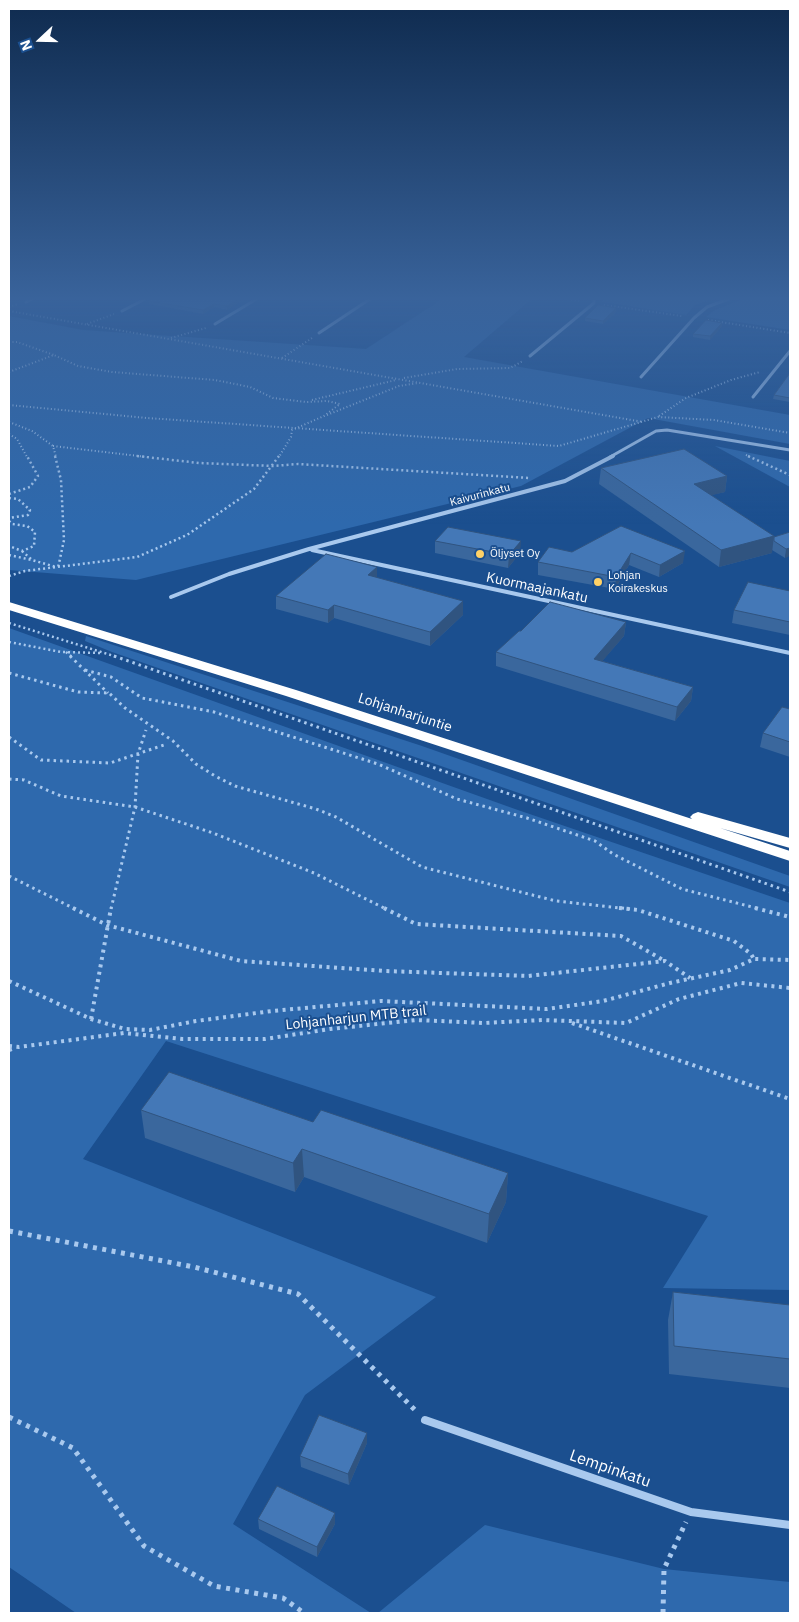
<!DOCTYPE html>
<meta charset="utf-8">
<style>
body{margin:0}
#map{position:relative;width:799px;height:1622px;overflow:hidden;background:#1b4f8f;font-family:"IBM Plex Sans",sans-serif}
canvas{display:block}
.frame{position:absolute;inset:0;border:10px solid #fff;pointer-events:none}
.north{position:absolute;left:15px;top:15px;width:50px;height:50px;-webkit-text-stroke:4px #1b4f8f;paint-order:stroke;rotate:249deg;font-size:14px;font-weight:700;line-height:20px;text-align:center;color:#fff}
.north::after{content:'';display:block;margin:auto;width:18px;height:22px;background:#fff;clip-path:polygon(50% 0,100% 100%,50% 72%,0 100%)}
</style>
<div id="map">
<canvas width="799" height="1622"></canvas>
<div class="frame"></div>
<div class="north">N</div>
</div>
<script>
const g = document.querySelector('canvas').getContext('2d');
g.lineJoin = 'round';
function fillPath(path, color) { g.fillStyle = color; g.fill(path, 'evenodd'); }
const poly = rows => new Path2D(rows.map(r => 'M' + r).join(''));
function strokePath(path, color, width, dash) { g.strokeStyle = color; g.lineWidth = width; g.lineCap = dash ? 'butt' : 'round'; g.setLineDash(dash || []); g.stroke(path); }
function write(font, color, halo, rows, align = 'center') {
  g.font = font + ' "IBM Plex Sans",sans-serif'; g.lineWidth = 4; g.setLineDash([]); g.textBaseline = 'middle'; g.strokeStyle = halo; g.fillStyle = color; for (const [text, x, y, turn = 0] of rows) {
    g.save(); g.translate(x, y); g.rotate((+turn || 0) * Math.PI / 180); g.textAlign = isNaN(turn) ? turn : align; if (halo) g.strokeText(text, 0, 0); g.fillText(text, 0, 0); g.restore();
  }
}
const green = poly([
 [445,297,534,297,464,357,790,415,790,444,648,418,521,486,136,580,9,570,9,316,83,330,366,349],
 [601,297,719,297,695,305,686,315,603,302],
 [748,297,790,297,790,330,706,317,715,310],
 [715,446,790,461,790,487],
 [9,628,515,809,790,903,790,1290,663,1288,708,1216,166,1041,83,1159,436,1297,305,1395,233,1524,371,1613,76,1613,9,1567],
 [86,636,422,746,790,876,790,887,112,652,85,641],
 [485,1525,664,1569,790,1582,790,1613,378,1613]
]);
const pathFar4 = poly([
 [554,297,580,301],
 [604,305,682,316],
 [9,307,18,304],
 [9,311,643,422],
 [708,320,790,333],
 [87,324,114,314],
 [171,338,206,328],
 [9,342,17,342,54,355],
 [282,358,312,338],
 [9,372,54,355,78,366,112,372,215,380,250,387,273,398,306,402,327,401,340,404,324,416,292,430,291,437,279,457],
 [404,378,457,369,510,368,523,361],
 [312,400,396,380],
 [9,405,147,418,559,446,658,417,714,420,790,433],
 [327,415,399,386,418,383],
 [659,416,686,398,731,380,760,372],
 [9,422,32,431,53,446,56,457],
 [9,434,17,439,27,457],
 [53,446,147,457],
 [746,455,750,457]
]);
const pathFar3 = poly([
 [55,456,61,480,64,540,58,568],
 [137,456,199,463,273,466,298,464,530,478],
 [748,456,790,475],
 [9,494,30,487,38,476,27,456],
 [9,498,18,499,30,510,28,515,9,518],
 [9,521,12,524,27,526,35,532,34,546,22,551,9,546],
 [22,551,32,560,56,567],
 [9,555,32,560],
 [9,576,25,571,137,557,187,535,254,489,279,456],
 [9,623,117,657],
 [9,642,61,652,101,653],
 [66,652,72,657]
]);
const pathFar2 = poly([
 [70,656,108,693],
 [114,656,790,892],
 [85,670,111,677,142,698,214,712,378,764,457,799,527,818,595,841,613,854,682,889,760,909],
 [9,673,78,692,109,693,125,708,173,741,196,764,215,776,235,786,316,809,336,817,422,867,556,901,630,909],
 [9,737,41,760,110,763,164,745],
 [9,779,24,780,61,796,135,807,213,833,314,873,386,909],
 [9,876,75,909],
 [111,909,135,807,138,754,146,730]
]);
const pathFar1 = poly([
 [73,908,107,925,241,961,385,971,528,976,665,961,690,978],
 [384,908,416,924,621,936,665,961],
 [619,908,638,910,734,941,751,954,754,959],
 [755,908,790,917],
 [9,981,91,1019,125,1029,150,1030,196,1021,272,1011,381,1001,547,1009,603,1001,670,983,730,970,754,959,790,960],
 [91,1019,111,908],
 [572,1023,790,1099],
 [9,1046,19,1047,124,1033,182,1039,265,1039,330,1029,416,1020,484,1023,542,1020,626,1023,679,999,741,983,790,988],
 [9,1050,16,1048]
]);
const path = poly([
 [9,1231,194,1267,298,1294,417,1412],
 [9,1417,73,1448,144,1546,214,1586,283,1598,304,1613],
 [663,1613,664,1569,686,1522]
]);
const streetFar2 = poly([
 [26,302,36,297],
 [122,311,149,297],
 [215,324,260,297],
 [319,333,373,297],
 [530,356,594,303,594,297],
 [641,377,694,318,707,307,734,297],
 [753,397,790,351],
 [610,457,656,431,667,430,790,450]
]);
const streetFar1 = poly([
 [312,550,790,653],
 [171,597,229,574,309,549,565,481,613,456]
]);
const street = poly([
 [425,1420,691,1512,790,1525]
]);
const highway = poly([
 [9,602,296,690,692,819,690,817,693,814,698,812,790,838,790,848,720,828,790,851,790,861,286,696,9,610,9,602]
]);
const wall = poly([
 [248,297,227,310,214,307,203,314,149,304,148,301],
 [616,308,616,312,603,324,585,321,585,318],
 [722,326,710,340,693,337,693,334],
 [790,373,790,402,773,399,774,395],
 [601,468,727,476,725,492,711,495,774,537,790,532,785,558,772,550,772,553,719,567,599,484],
 [621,526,683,563,659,577,629,565,615,589,538,575,538,562,572,552],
 [435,541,520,553,508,568,435,553],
 [377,567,377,578,463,615,430,646,334,618,328,623,276,609,276,596],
 [790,591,790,635,732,623,734,610],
 [626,622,624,636,602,661,693,687,691,701,675,721,496,666,496,652,521,631],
 [790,709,790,757,760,747,763,733],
 [141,1110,313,1122,508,1173,506,1202,487,1243,304,1177,295,1192,145,1138],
 [673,1292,790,1305,790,1388,669,1374,668,1320],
 [367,1433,367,1443,349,1485,301,1467,300,1456],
 [335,1513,335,1524,317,1557,259,1529,258,1519]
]);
const shadedWall = poly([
 [242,297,248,297,227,310,227,306],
 [214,304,214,307,203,314,203,310],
 [616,308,616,312,603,324,603,321],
 [722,323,722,326,710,340,710,336],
 [727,476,725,492,692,500,694,484],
 [774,536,772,553,719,567,721,550],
 [521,541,520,553,508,568,509,555],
 [790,548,790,556,785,558,786,549],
 [685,551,683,563,659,577,660,565],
 [631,553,629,565,615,589,616,577],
 [377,567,377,580,368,575],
 [463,601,463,615,430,646,430,632],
 [334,605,334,618,328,623,328,610],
 [626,622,624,636,593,672,594,659],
 [693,687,691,701,675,721,677,707],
 [302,1149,304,1177,295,1192,293,1163],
 [508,1173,506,1202,487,1243,489,1214],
 [367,1433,367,1443,349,1485,348,1474],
 [335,1513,335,1524,317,1557,317,1547]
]);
const building = poly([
 [156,297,242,297,227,306,214,304,203,310,148,301,156,297],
 [598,305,616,308,603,321,585,318,598,305],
 [706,320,722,323,710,336,693,334,706,320],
 [790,373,790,398,774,395,790,373],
 [684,449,727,476,694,484,774,536,721,550,601,468,684,449],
 [621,526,685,551,660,565,631,553,616,577,538,562,549,547,572,552,621,526],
 [448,527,521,541,509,555,435,541,448,527],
 [790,532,790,548,786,549,774,541,774,537,790,532],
 [326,554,377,567,368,575,463,601,430,632,334,605,328,610,276,596,326,554],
 [748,582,790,591,790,622,734,610,748,582],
 [550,602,626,622,594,659,693,687,677,707,496,652,519,631,521,631,550,602],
 [782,707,790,709,790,742,763,733,782,707],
 [169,1072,313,1122,321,1110,508,1173,489,1214,302,1149,293,1163,141,1110,169,1072],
 [673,1292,790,1305,790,1359,674,1346,673,1292],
 [319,1415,367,1433,348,1474,300,1456,319,1415],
 [277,1486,335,1513,317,1547,258,1519,277,1486]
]);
const markers = [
 [480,554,5,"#ffd166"],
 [598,582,5,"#ffd166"]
];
const farStreetnames = [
 ["Kaivurinkatu",480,495,-15]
];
const farPoinames = [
 ["Öljyset Oy",490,554],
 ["Lohjan",608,576],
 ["Koirakeskus",608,589]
];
const streetNames = [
 ["Kuormaajankatu",537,588,12],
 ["Lohjanharjuntie",405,713,18],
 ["Lohjanharjun MTB trail",356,1018,-6]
];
const nearStreetnames = [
 ["Lempinkatu",610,1469,19]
];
fillPath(green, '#2e69ad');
strokePath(pathFar4, '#a9c9ee', 2, [1, 2.5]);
strokePath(pathFar3, '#a9c9ee', 2.5, [2, 3]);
strokePath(pathFar2, '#a9c9ee', 3, [2.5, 4]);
strokePath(pathFar1, '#a9c9ee', 4, [3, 4.5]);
strokePath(path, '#a9c9ee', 5, [4, 5.5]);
strokePath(streetFar2, '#a9c9ee', 3);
strokePath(streetFar1, '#a9c9ee', 4);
strokePath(street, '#a9c9ee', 8);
fillPath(highway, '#fff');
fillPath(wall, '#3a679d');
fillPath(shadedWall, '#305480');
fillPath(building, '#4478b7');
strokePath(building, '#305480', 1);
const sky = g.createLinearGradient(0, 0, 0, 524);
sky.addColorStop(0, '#0f2b4f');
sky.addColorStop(0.57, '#39639b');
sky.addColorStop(1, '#39639b00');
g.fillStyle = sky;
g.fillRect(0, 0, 799, 524);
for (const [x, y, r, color] of markers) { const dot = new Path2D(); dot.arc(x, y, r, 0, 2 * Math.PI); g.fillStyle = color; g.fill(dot); strokePath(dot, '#1b4f8f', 2); }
write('11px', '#fff', '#1b4f8f', farStreetnames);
write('11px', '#fff', '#1b4f8f', farPoinames, 'left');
write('14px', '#fff', '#1b4f8f', streetNames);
write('16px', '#fff', '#1b4f8f', nearStreetnames);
</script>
